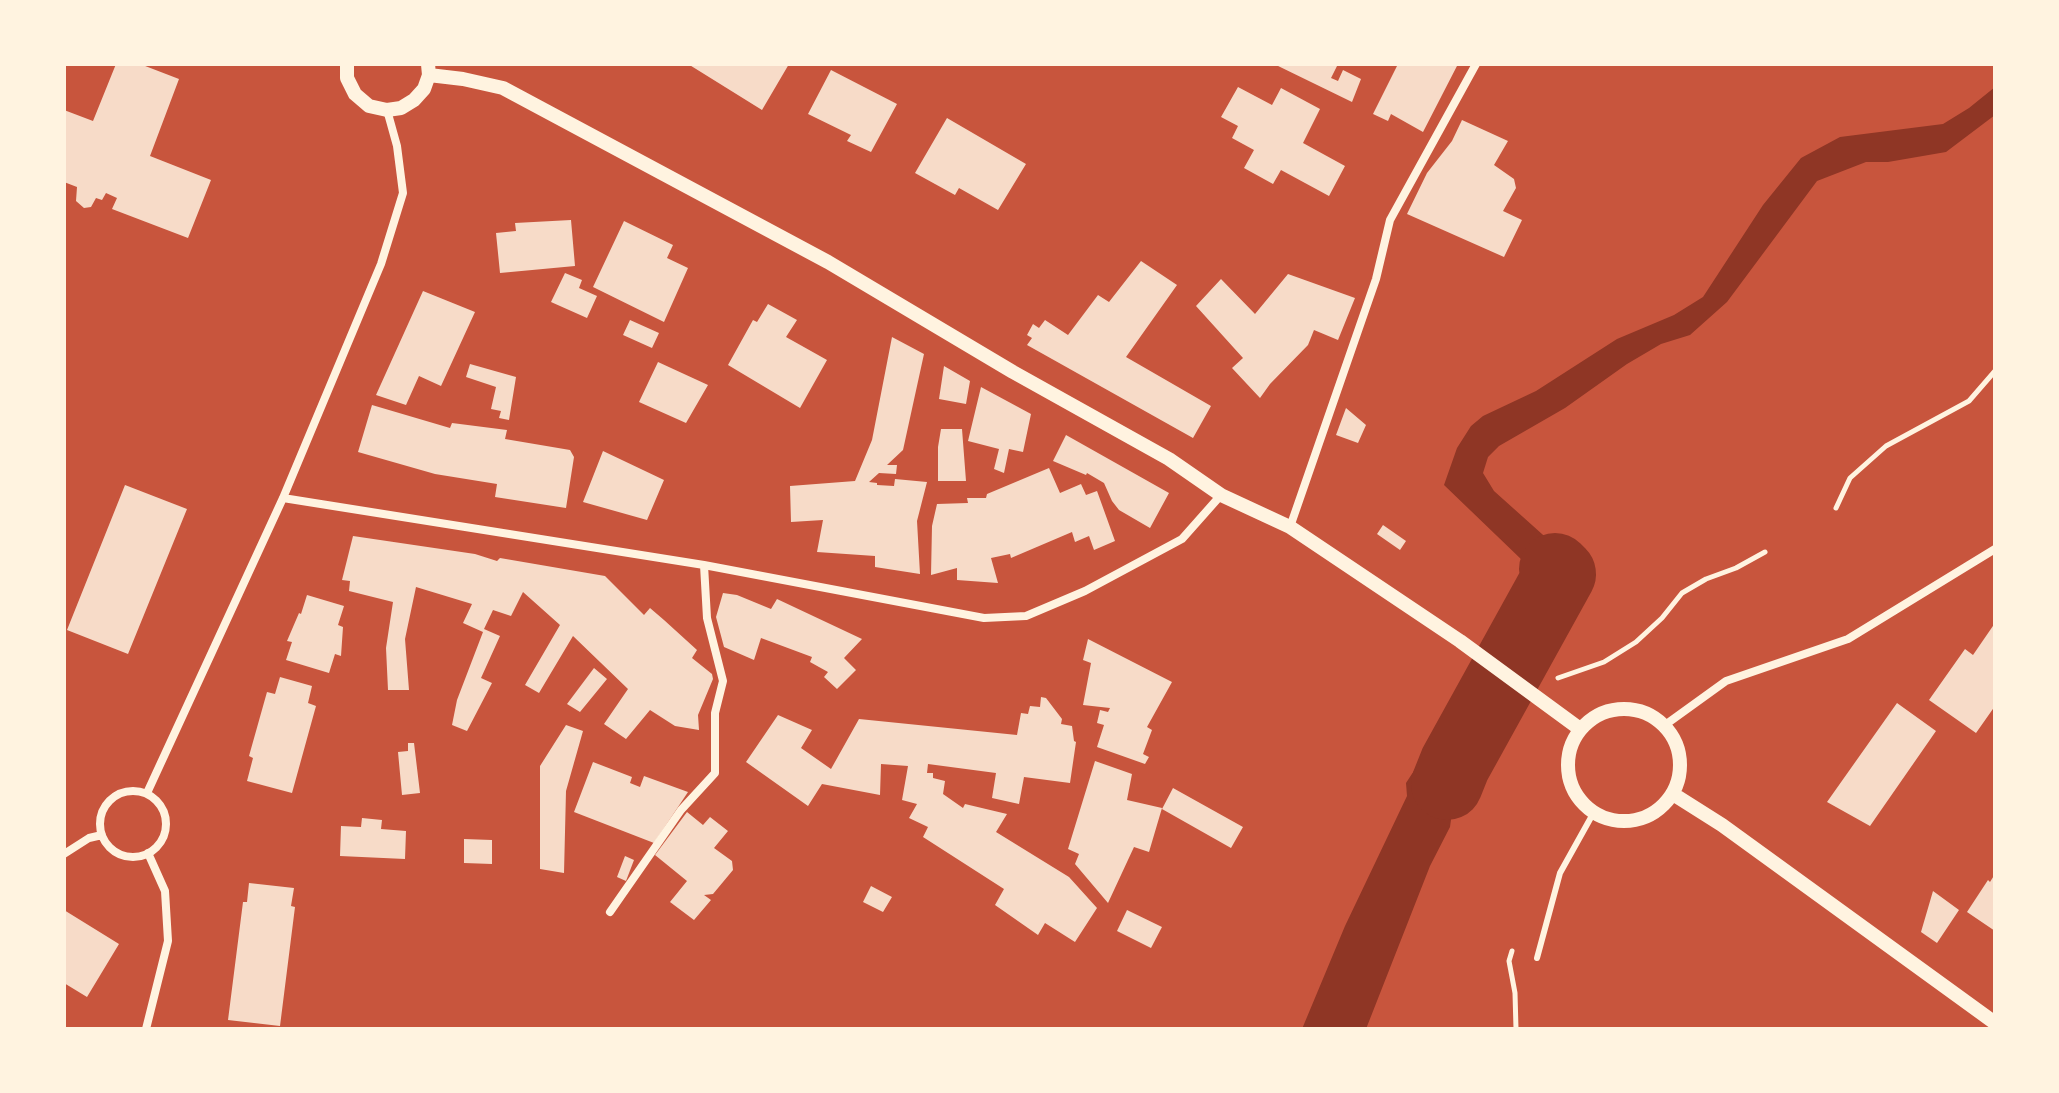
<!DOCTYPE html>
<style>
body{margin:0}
#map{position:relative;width:2059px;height:1093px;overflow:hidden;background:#c8553d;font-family:Figtree,sans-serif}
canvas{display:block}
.frame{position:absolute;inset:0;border:66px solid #fff3e0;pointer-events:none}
</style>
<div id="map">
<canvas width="2059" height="1093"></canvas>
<div class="frame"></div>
</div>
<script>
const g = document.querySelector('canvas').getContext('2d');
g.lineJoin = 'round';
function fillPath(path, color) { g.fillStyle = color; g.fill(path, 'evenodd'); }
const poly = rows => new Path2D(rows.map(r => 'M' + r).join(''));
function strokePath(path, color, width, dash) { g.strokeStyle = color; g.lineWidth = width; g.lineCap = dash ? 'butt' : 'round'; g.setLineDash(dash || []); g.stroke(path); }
const water = poly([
 [1995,87,1995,115,1946,152,1888,162,1866,162,1817,181,1727,302,1690,335,1661,344,1627,364,1565,408,1499,446,1488,457,1483,473,1494,491,1571,560,1575,581,1567,607,1534,662,1530,662,1502,642,1530,600,1532,584,1523,561,1444,485,1457,448,1471,426,1483,416,1536,391,1617,339,1674,315,1703,297,1763,205,1801,158,1840,137,1943,124,1969,108],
 [1471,683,1507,708,1464,773,1454,798,1450,827,1430,866,1366,1029,1302,1029,1345,926,1407,796,1406,783]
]);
const river = poly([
 [1447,784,1455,764,1560,574,1555,569]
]);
const building = poly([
 [116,64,140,64,179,79,150,156,211,180,188,238,112,209,117,198,106,193,102,200,96,198,91,207,84,208,76,201,77,187,64,182,64,110,93,121],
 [688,64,789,64,762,110],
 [1274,64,1333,64,1337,66,1331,78,1338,81,1343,70,1361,79,1352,102],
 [1398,64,1458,64,1423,132,1391,114,1388,121,1373,114],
 [831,70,897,104,871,152,847,141,851,135,808,114],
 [1238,87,1272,105,1281,88,1320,109,1303,143,1345,166,1329,196,1281,170,1273,184,1244,168,1254,150,1232,138,1238,126,1221,117],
 [947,118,1026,164,998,210,959,188,955,195,915,173],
 [1462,120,1508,141,1494,165,1514,179,1516,188,1503,211,1522,220,1504,257,1407,214,1427,173,1452,141],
 [571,220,575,266,500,273,496,233,516,231,515,223],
 [624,221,673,245,667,258,688,268,664,322,593,287],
 [1141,261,1177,285,1126,357,1211,406,1193,438,1027,345,1032,338,1027,335,1033,324,1039,328,1045,320,1068,335,1098,295,1109,302],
 [565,273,582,280,579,288,597,296,587,318,551,302],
 [1288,274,1355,298,1338,340,1314,330,1308,345,1270,384,1260,398,1232,368,1243,358,1196,306,1221,279,1255,314],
 [423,291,475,312,441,386,419,376,406,405,376,395],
 [768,304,797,320,786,337,827,360,800,408,728,365,753,320,757,322],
 [630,320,659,333,652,348,623,335],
 [892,337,924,354,903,450,887,465,897,465,896,474,879,473,869,482,877,483,877,485,894,486,895,479,927,482,917,521,920,574,875,567,875,556,817,552,823,520,791,522,790,486,855,481,872,440],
 [658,362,708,385,686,423,639,402],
 [470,364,516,377,509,420,499,418,501,411,491,409,496,387,466,377],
 [944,366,970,381,966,404,939,399],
 [981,387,1031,414,1023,452,1009,449,1004,473,994,469,999,449,968,441],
 [372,405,450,428,452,423,507,430,505,439,570,450,574,457,566,508,495,497,497,484,435,474,358,452],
 [1346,408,1366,425,1358,443,1336,435],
 [941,429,962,429,966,481,938,481,938,447],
 [1066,435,1169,493,1150,528,1119,510,1112,501,1104,483,1087,473,1086,475,1053,461],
 [603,451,664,480,647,520,583,502],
 [1049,468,1060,493,1081,484,1086,495,1097,491,1115,541,1094,550,1089,536,1075,542,1072,532,1011,558,1010,554,991,558,998,583,957,580,957,568,931,575,932,526,937,504,968,503,967,498,986,498,987,494],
 [125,485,187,509,128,654,67,630],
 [1383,525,1406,541,1400,550,1377,534],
 [353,536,475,554,497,561,500,558,605,576,644,615,650,608,664,620,697,650,692,658,712,674,713,679,698,715,699,730,675,726,650,710,626,739,604,724,628,689,573,636,539,693,525,685,560,625,523,592,511,616,493,610,484,629,500,636,481,678,492,683,467,731,452,725,457,700,483,632,463,623,472,604,416,587,405,639,409,690,388,690,386,648,393,602,349,591,350,581,342,580],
 [723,593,737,595,771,609,777,599,862,639,844,658,856,670,837,689,824,677,828,672,810,662,812,657,761,638,754,660,724,647,716,617],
 [307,595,344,606,338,625,343,627,341,656,335,654,329,673,286,660,292,642,287,641,299,613,301,614],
 [1995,623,1995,706,1976,733,1929,700,1965,649,1973,655],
 [1088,639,1172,682,1147,727,1152,730,1143,754,1149,757,1145,764,1097,747,1104,725,1097,723,1100,710,1108,712,1110,708,1083,705,1091,663,1083,660],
 [594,668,607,679,580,712,567,704],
 [280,677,312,686,308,703,316,706,292,793,247,781,253,758,249,756,267,692,275,694],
 [1041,697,1046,698,1062,719,1061,724,1072,726,1074,741,1076,742,1070,783,1024,777,1019,804,992,798,996,773,928,764,927,773,933,773,933,778,945,781,943,794,963,808,965,804,1007,814,996,832,1069,877,1097,908,1075,942,1045,923,1038,935,995,905,1004,889,923,837,928,827,909,818,917,804,902,800,908,766,881,764,880,795,822,784,808,806,746,762,778,715,812,730,801,748,831,769,859,719,1017,735,1021,713,1028,714,1030,706,1040,707],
 [1897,703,1936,731,1870,826,1827,802],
 [566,725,583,731,566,791,564,873,540,869,540,766],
 [408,743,414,743,420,793,402,795,398,752,408,751],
 [1095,761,1132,774,1127,800,1162,808,1149,852,1134,847,1108,903,1075,864,1079,854,1068,849],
 [593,762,632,777,630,783,640,787,644,776,688,792,654,843,574,812],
 [1173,788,1243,827,1231,848,1162,809],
 [687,812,703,825,710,817,728,831,714,848,732,861,733,870,713,894,704,895,711,900,694,920,670,902,687,881,655,855],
 [362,818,382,820,381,829,406,831,405,859,340,856,341,826,361,827],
 [464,839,492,840,492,864,464,863],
 [625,856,634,860,626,881,617,877],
 [1995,874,1995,931,1967,912,1988,880,1990,882],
 [249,883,294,888,291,906,295,907,280,1026,228,1020,243,902,247,902],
 [871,886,892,897,883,912,863,902],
 [1933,891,1959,910,1937,943,1921,932],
 [64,910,119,944,87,997,64,983],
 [1127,910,1162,927,1151,948,1117,931]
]);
const path = poly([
 [1836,508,1850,478,1886,446,1969,401,1995,371],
 [1558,678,1604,662,1636,642,1662,618,1682,593,1706,579,1736,568,1765,552],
 [1512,951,1509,961,1515,993,1516,1029]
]);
const service = poly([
 [1537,958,1560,873,1594,812]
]);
const minor = poly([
 [283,498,704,565,984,618,1026,616,1085,591,1182,539,1221,495],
 [1290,527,1376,279,1390,220,1476,64],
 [1665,725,1726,681,1848,639,1995,549],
 '100 824a33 33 0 1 1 66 0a33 33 0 1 1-66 0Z',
 [147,793,283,498,381,264,403,193,397,146,387,110],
 [64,854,89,838,102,835],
 [610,912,681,810,715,773,715,713,723,681,707,618,704,565],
 [146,1029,168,941,165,891,148,853]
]);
const tertiary = poly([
 [347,64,347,78,355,94,369,106,387,110,401,108,414,100,424,89,429,75,428,64],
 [429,75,463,79,503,88,828,262,1013,372,1169,459,1221,495,1290,527,1460,641,1580,729],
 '1568 765a56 56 0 1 1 112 0a56 56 0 1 1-112 0Z',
 [1673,794,1722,825,1995,1023]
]);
fillPath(water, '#8f3625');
strokePath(river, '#8f3625', 72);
fillPath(building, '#f7dbc8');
strokePath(path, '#fff3e0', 5);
strokePath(service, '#fff3e0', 6);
strokePath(minor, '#fff3e0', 8);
strokePath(tertiary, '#fff3e0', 14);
</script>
